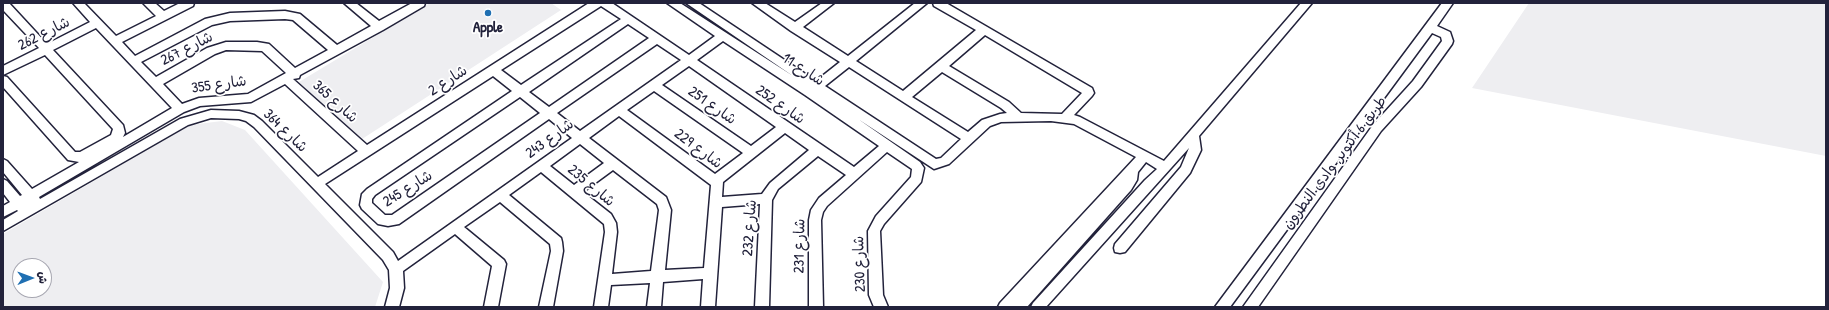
<!DOCTYPE html>
<meta charset="utf-8">
<style>
body{margin:0}
#map{position:relative;width:1829px;height:310px;overflow:hidden;background:#fff;font-family:"Patrick Hand","Playpen Sans Arabic",sans-serif}
canvas{display:block}
.frame{position:absolute;inset:0;border:4px solid #22223b;pointer-events:none}
.north{position:absolute;left:12px;top:258px;width:40px;height:40px;box-sizing:border-box;background:#fff;border:1px solid #a7a7b1;border-radius:50%;rotate:89deg;font-size:11px;font-weight:700;line-height:16px;text-align:center;color:#22223b}
.north::after{content:'';display:block;margin:auto;width:14px;height:18px;background:#1f6fb2;clip-path:polygon(50% 0,100% 100%,50% 72%,0 100%)}
</style>
<div id="map">
<canvas width="1829" height="310"></canvas>
<div class="frame"></div>
<div class="north">ش</div>
</div>
<script>
const g = document.querySelector('canvas').getContext('2d');
g.lineJoin = 'round';
function fillPath(path, color) { g.fillStyle = color; g.fill(path, 'evenodd'); }
const poly = rows => new Path2D(rows.map(r => 'M' + r).join(''));
function strokePath(path, color, width, dash) { g.strokeStyle = color; g.lineWidth = width; g.lineCap = dash ? 'butt' : 'round'; g.setLineDash(dash || []); g.stroke(path); }
function write(font, color, halo, rows, align = 'center') {
  g.font = font + ' "Patrick Hand","Playpen Sans Arabic",sans-serif'; g.lineWidth = 3.5; g.setLineDash([]); g.textBaseline = 'middle'; g.strokeStyle = halo; g.fillStyle = color; for (const [text, x, y, turn = 0] of rows) {
    g.save(); g.translate(x, y); g.rotate((+turn || 0) * Math.PI / 180); g.textAlign = isNaN(turn) ? turn : align; if (halo) g.strokeText(text, 0, 0); g.fillText(text, 0, 0); g.restore();
  }
}
const built = poly([
 [430,3,551,3,561,10,359,141,299,82],
 [1529,3,1826,3,1826,156,1472,88],
 [222,121,245,130,383,282,375,307,3,307,3,234,190,125],
 [20,266,44,266,44,290,20,290]
]);
const minor = poly([
 [3,3,9,3,47,44,90,22,73,3,84,3,116,36,156,16,143,3,155,3,164,11,180,3,194,3,193,6,122,42,135,56,205,19,230,13,285,11,300,14,337,45,371,26,344,3,356,3,379,21,412,3,425,3,424,6,383,30,300,75,299,78,293,79,367,145,589,3,612,3,689,55,715,36,667,3,680,3,793,76,686,3,699,3,816,81,840,62,791,31,752,3,765,3,795,22,822,3,834,3,803,27,848,56,915,3,927,3,856,61,903,91,976,30,934,6,933,3,946,3,1092,88,1094,93,1092,96,1074,115,1080,117,1164,161,1301,3,1312,3,1199,136,1201,150,1190,173,1125,252,1120,253,1115,252,1114,248,1115,244,1181,167,1189,148,1046,307,1031,307,1033,303,1145,180,1157,169,1146,162,1138,172,1137,180,1131,190,1027,307,998,307,1000,303,1136,157,1074,124,1051,121,1001,122,990,126,949,164,934,169,858,119,920,162,924,168,921,182,884,224,880,231,883,295,888,307,874,307,869,295,868,231,876,216,911,177,912,169,887,152,827,206,823,212,821,220,823,307,809,307,809,220,811,210,819,198,846,175,818,156,778,189,772,200,769,307,755,307,760,204,722,207,715,307,701,307,703,279,663,282,661,307,647,307,650,283,611,285,608,307,594,307,605,232,604,224,541,172,509,195,561,238,562,242,563,251,553,307,539,307,551,251,550,244,500,202,464,227,504,260,506,264,498,307,484,307,492,266,455,234,403,271,404,288,399,307,385,307,390,288,389,270,383,260,254,127,246,121,239,119,211,118,188,125,3,231,3,220,18,211,17,210,3,217,3,206,10,202,3,193,3,179,7,181,20,196,22,195,3,172,3,159,7,161,32,189,79,162,68,160,3,87,3,76,7,77,75,152,80,152,111,135,113,129,45,55,3,75,3,66,39,48,3,10,3,3],
 [601,6,621,19,521,85,501,70,601,6],
 [285,19,293,20,328,50,295,68,269,44,257,42,226,42,207,48,156,77,141,62,212,25,230,21,285,19],
 [628,24,649,38,549,107,529,92,628,24],
 [96,28,172,108,123,137,125,133,123,125,53,50,96,28],
 [985,35,1082,93,1062,114,1021,113,1009,102,949,66,985,35],
 [723,41,805,95,879,146,854,167,697,60,723,41],
 [657,44,681,60,580,131,557,113,657,44],
 [226,50,262,51,286,73,248,94,199,98,182,104,163,84,215,54,226,50],
 [689,66,776,127,751,146,662,85,689,66],
 [849,67,961,139,941,158,936,159,825,86,849,67],
 [942,72,1001,108,1007,113,1000,114,982,120,968,132,912,97,942,72],
 [493,76,512,91,367,189,362,194,360,205,362,209,378,224,388,226,399,224,549,119,572,138,398,261,393,252,325,184,493,76],
 [285,84,358,151,318,177,262,121,254,115,239,111,211,110,180,119,40,199,39,197,184,112,200,106,251,102,285,84],
 [654,91,743,153,715,174,627,110,654,91],
 [520,97,540,113,392,215,385,215,372,203,372,199,375,195,520,97],
 [619,116,711,185,704,268,665,270,671,210,666,197,589,138,619,116],
 [785,133,809,150,770,183,762,194,722,197,723,182,785,133],
 [580,144,604,163,574,185,550,166,580,144],
 [613,170,657,204,659,210,651,271,612,274,617,232,616,223,611,214,583,192,613,170],
 [1442,3,1453,3,1437,26,1450,32,1453,41,1452,44,1421,87,1381,131,1258,307,1243,307,1373,125,1413,81,1442,41,1441,37,1432,33,1230,307,1215,307,1442,3]
]);
const markers = [
 [488,13,4,"#1f6fb2"]
];
const poiNames = [
 ["Apple",488,28]
];
const streetNames = [
 ["شارع 262",44,34,-27],
 ["شارع 267",187,49,-27],
 ["شارع 11",803,70,33],
 ["شارع 2",448,81,-33],
 ["شارع 355",219,85,-8],
 ["شارع 365",335,102,42],
 ["شارع 252",780,105,35],
 ["شارع 251",712,106,35],
 ["شارع 364",285,131,44],
 ["شارع 243",550,139,-36],
 ["شارع 229",698,149,37],
 ["طريق 6 أكتوبر, وادى النطرون",1335,163,-53],
 ["شارع 235",591,186,40],
 ["شارع 245",408,189,-32],
 ["شارع 232",750,228,-86],
 ["شارع 231",800,246,-89],
 ["شارع 230",860,264,-92]
];
fillPath(built, '#eeeef1');
strokePath(minor, '#22223b', 3);
fillPath(minor, '#fff');
for (const [x, y, r, color] of markers) { const dot = new Path2D(); dot.arc(x, y, r, 0, 2 * Math.PI); g.fillStyle = color; g.fill(dot); strokePath(dot, '#fff', 1.5); }
write('bold 15px', '#22223b', '#fff', poiNames);
write('15px', '#22223b', '#fff', streetNames);
</script>
